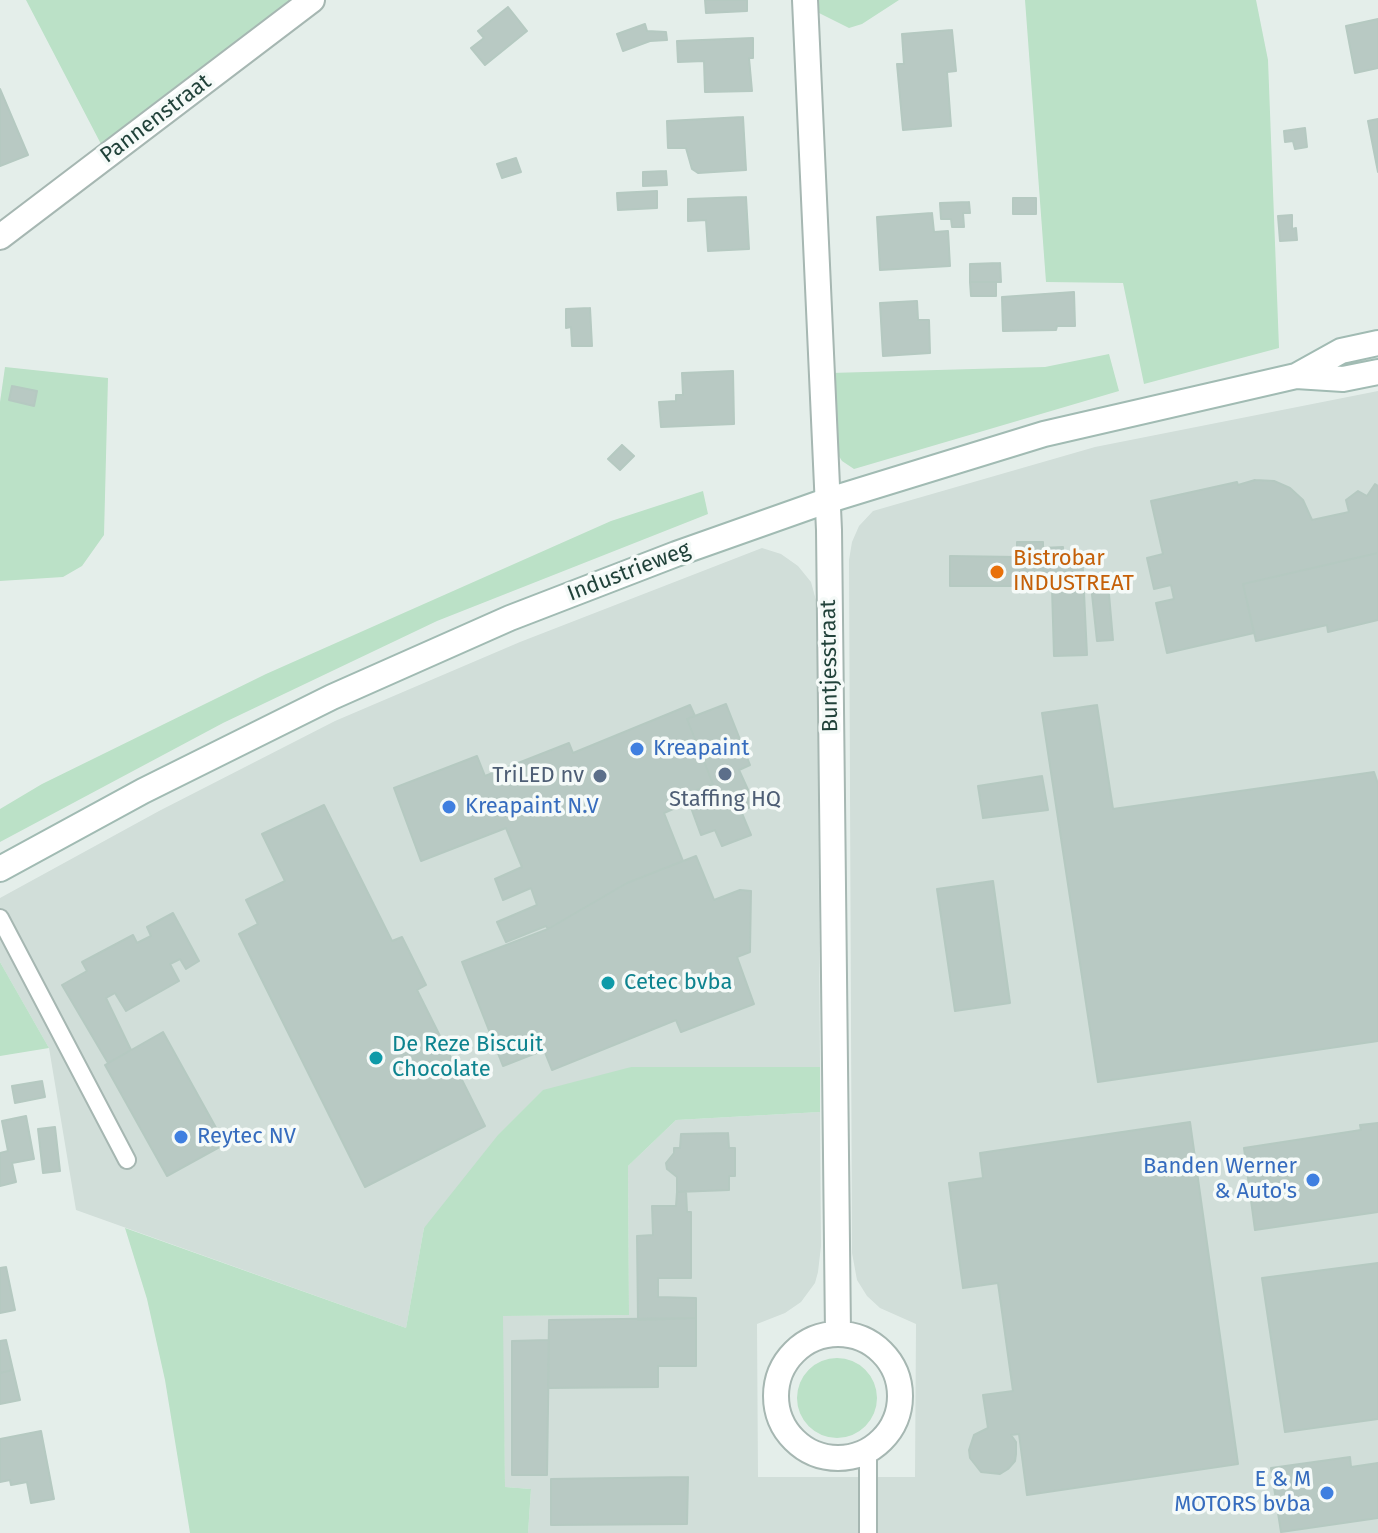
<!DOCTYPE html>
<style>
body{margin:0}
canvas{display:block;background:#e4eeea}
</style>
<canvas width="1378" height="1533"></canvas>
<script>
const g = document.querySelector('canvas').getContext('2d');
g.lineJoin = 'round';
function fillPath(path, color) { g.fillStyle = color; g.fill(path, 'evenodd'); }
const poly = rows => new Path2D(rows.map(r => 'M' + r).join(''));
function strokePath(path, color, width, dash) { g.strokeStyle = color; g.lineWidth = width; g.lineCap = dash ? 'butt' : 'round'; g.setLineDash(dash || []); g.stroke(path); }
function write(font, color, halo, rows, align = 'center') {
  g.font = font + ' "Fira Sans",sans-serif'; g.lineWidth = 7; g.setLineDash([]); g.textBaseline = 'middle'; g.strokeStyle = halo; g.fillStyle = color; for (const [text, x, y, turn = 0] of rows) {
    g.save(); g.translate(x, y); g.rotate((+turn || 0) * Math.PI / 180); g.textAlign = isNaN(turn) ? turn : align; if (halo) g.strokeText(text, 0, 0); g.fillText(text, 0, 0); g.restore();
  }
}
const built = poly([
 [1378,391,1378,1533,528,1533,531,1489,505,1487,502,1316,629,1315,628,1166,676,1120,820,1112,821,1246,818,1272,815,1283,801,1302,785,1313,757,1324,758,1477,915,1477,916,1324,880,1308,867,1296,857,1280,852,1253,849,560,852,542,859,526,873,511,1095,447],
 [762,548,781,554,798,566,811,582,817,604,820,1067,631,1067,424,1228,406,1328,76,1210,49,1048,0,962,0,898,159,811,335,721,520,642]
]);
const green = poly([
 [26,0,291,0,125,125,102,146],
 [814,0,899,0,862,24,849,28,815,11],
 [1025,0,1256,0,1268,60,1279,348,1144,384,1123,283,1046,282],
 [1109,354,1119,391,854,469,842,461,835,450,830,373,1045,367],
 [5,367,108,378,104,535,82,566,63,577,0,581,0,402],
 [703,491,708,514,437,621,223,723,0,842,0,809,42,784,266,674,611,521],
 [0,962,49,1048,0,1056],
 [631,1067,820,1067,820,1112,676,1120,628,1166,629,1315,503,1316,505,1487,531,1489,528,1533,190,1533,165,1380,147,1299,125,1228,406,1328,424,1228,498,1135,543,1090],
 '797 1398a40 40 0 1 1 80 0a40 40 0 1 1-80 0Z'
]);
const building = poly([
 [705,0,747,0,747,11,706,13,705,0],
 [508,7,527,31,485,65,471,48,484,38,478,31,508,7],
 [1378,19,1378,68,1355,73,1346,26,1378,19],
 [645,24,647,31,666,32,667,40,650,41,623,51,617,34,645,24],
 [952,30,956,71,947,72,951,126,903,130,897,64,904,64,902,34,952,30],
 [753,38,753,58,749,58,752,91,705,92,704,61,678,62,677,41,753,38],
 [0,89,28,155,0,166,0,89],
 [743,117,746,170,698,173,692,169,686,148,668,148,667,121,743,117],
 [1378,119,1378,172,1368,121,1378,119],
 [1305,128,1307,147,1295,149,1293,141,1285,142,1284,131,1305,128],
 [516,158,521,172,502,178,497,164,516,158],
 [666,171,667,185,643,186,643,172,666,171],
 [657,191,657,208,618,210,617,193,657,191],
 [746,197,749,249,708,251,706,220,688,221,688,199,746,197],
 [1013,198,1036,198,1036,214,1013,214,1013,198],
 [969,202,970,213,963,213,964,227,952,227,951,219,941,219,940,203,969,202],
 [932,213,934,232,948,231,950,266,880,270,877,217,932,213],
 [1292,215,1292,229,1296,228,1297,240,1280,241,1278,216,1292,215],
 [1000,263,1001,282,970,282,970,264,1000,263],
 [970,282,996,282,996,296,971,296,970,282],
 [1074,292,1075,326,1057,326,1056,330,1003,331,1002,297,1074,292],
 [917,301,918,320,929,320,930,353,883,356,880,303,917,301],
 [590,308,592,346,572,346,571,327,566,328,566,309,590,308],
 [733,371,734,424,661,427,659,402,676,401,676,395,683,395,682,373,733,371],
 [12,386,37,391,34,406,9,400,12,386],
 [622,445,634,456,620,470,608,459,622,445],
 [1255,480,1274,481,1290,488,1303,500,1312,520,1349,512,1346,500,1358,491,1367,496,1375,484,1378,486,1378,553,1243,584,1254,633,1167,653,1156,603,1174,599,1171,585,1154,589,1147,558,1163,554,1151,501,1237,482,1238,485,1255,480],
 [1017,542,1043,542,1043,587,1017,589,1017,586,950,586,950,556,1017,557,1017,542],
 [1063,547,1063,552,1082,551,1087,655,1054,656,1052,588,1043,588,1043,548,1063,547],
 [1378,553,1378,620,1328,632,1327,625,1256,641,1243,584,1378,553],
 [1108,583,1113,640,1097,641,1091,585,1108,583],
 [726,704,750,765,739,770,755,805,741,811,751,835,722,846,715,830,701,835,686,794,713,784,687,719,726,704],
 [690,705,695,716,687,719,713,784,686,794,689,802,664,813,683,861,627,883,548,929,546,926,506,942,497,922,537,905,531,888,503,900,495,879,522,867,506,828,421,861,394,788,477,756,485,776,569,743,573,753,690,705],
 [1097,705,1113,809,1374,772,1378,784,1378,1041,1098,1082,1042,713,1097,705],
 [1042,776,1048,810,983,818,978,786,1042,776],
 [324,805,392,941,402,937,426,985,417,990,485,1126,365,1187,239,934,258,924,246,900,285,881,262,834,324,805],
 [696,856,714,900,740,890,751,891,750,952,737,957,754,1004,681,1032,676,1020,552,1070,544,1050,503,1066,462,962,548,929,627,883,696,856],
 [993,881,1010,1003,955,1011,937,889,993,881],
 [173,913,199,961,186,969,180,959,170,964,179,981,126,1011,115,993,106,998,131,1050,108,1063,62,985,87,971,82,962,133,935,137,943,151,936,147,927,173,913],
 [163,1032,225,1144,167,1176,105,1065,163,1032],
 [42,1081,45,1097,15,1103,12,1086,42,1081],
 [26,1116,34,1159,12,1163,16,1182,0,1186,0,1153,8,1151,2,1121,26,1116],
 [1190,1122,1238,1464,1027,1495,1019,1434,1011,1435,1016,1442,1016,1454,1015,1461,1008,1469,1000,1474,981,1472,970,1458,969,1450,974,1435,988,1428,983,1395,1013,1391,998,1283,963,1288,949,1183,983,1178,980,1153,1190,1122],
 [1378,1123,1378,1212,1255,1230,1244,1148,1361,1130,1360,1125,1378,1123],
 [55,1127,60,1171,43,1173,38,1129,55,1127],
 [728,1133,729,1148,735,1148,735,1176,729,1176,729,1190,677,1192,677,1177,667,1169,666,1163,674,1153,674,1148,680,1148,681,1134,728,1133],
 [686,1191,687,1212,691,1212,691,1278,658,1278,658,1297,696,1298,696,1318,638,1320,637,1236,653,1235,652,1206,676,1206,677,1192,686,1191],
 [1378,1263,1378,1419,1285,1432,1262,1278,1378,1263],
 [6,1267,15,1310,0,1313,0,1268,6,1267],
 [696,1318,696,1366,658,1366,658,1387,548,1388,549,1320,696,1318],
 [6,1340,13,1370,0,1373,0,1341,6,1340],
 [549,1340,547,1475,512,1475,512,1341,549,1340],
 [13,1370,20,1400,0,1404,0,1373,13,1370],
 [41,1431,54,1499,31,1503,27,1482,11,1485,10,1480,0,1482,0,1439,41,1431],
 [1350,1457,1351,1467,1378,1463,1378,1518,1281,1532,1271,1468,1350,1457],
 [688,1477,687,1524,551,1525,551,1479,688,1477]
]);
const service = poly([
 [0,918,127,1160],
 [868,1451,868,1533]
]);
const minor = poly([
 [805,0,829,530,838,1333],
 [0,237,312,0],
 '776 1396a62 62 0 1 1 124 0a62 62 0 1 1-124 0Z'
]);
const secondary = poly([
 [1296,376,1341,351,1378,343],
 [0,869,143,791,332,697,510,618,676,554,826,501,1044,434,1296,376,1343,379,1378,372]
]);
const markers = [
 [997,572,8,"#e8710a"],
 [637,749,8,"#3f7fe0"],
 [725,774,8,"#5c6f8a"],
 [600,776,8,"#5c6f8a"],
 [449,807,8,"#3f7fe0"],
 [608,983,8,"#0f9aa8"],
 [376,1058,8,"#0f9aa8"],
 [181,1137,8,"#3f7fe0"],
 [1313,1180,8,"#3f7fe0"],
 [1327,1493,8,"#3f7fe0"]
];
const streetNames = [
 ["Pannenstraat",156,119,-37],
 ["Industrieweg",629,572,-21],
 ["Buntjesstraat",830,666,-91]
];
const foodNames = [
 ["Bistrobar",1013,559],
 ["INDUSTREAT",1013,584]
];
const shopNames = [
 ["Kreapaint",653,749],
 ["Kreapaint N.V",465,807],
 ["Reytec NV",197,1137],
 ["Banden Werner",1297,1167,"right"],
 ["& Auto's",1297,1192,"right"],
 ["E & M",1311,1480,"right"],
 ["MOTORS bvba",1311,1505,"right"]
];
const serviceNames = [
 ["TriLED nv",584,776],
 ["Staffing HQ",725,800,"center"]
];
const cultureNames = [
 ["Cetec bvba",624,983],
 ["De Reze Biscuit",392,1045],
 ["Chocolate",392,1070]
];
fillPath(built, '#d1ded9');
fillPath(green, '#bbe1c7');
fillPath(building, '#b8c9c3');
strokePath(building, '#b5c9c1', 2);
strokePath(service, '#a6b7b2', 20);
strokePath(minor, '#a6b7b2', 28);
strokePath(secondary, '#a1bbb3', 28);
strokePath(service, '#fff', 16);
strokePath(minor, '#fff', 24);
strokePath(secondary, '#fff', 24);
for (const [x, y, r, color] of markers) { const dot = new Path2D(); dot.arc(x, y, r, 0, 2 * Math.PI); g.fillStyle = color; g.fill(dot); strokePath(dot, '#f5faf8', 3); }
write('22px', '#21423a', '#f5faf8', streetNames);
write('22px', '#c56008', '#f5faf8', foodNames, 'left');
write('22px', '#366cbe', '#f5faf8', shopNames, 'left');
write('22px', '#4e5e75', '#f5faf8', serviceNames, 'right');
write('22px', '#0d838f', '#f5faf8', cultureNames, 'left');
</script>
